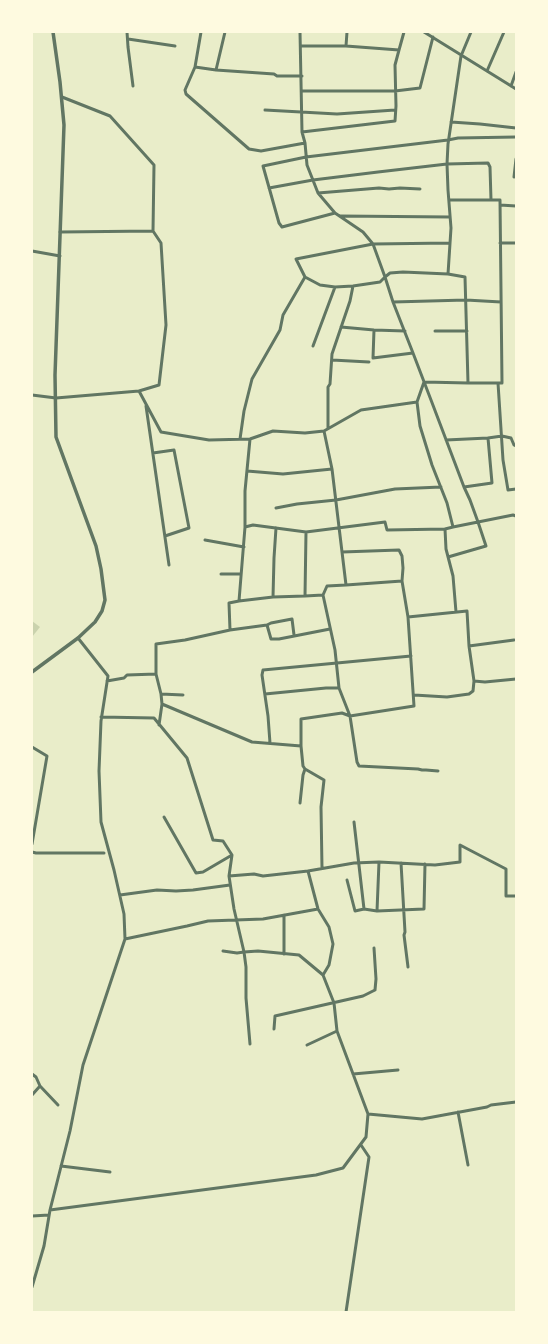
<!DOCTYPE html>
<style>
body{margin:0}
#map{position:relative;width:548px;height:1344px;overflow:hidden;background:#e9edc9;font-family:Manrope,sans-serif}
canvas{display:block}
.frame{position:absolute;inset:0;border:33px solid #fefae0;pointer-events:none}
</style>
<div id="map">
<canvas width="548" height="1344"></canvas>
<div class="frame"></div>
</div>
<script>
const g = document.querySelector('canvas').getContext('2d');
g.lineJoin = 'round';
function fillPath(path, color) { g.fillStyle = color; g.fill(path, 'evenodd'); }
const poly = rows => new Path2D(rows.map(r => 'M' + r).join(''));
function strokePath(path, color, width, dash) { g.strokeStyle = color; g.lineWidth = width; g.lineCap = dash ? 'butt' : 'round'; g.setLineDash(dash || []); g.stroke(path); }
const green = poly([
 [32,621,40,627,32,637]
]);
const minor = poly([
 [127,32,128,47,133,86],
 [201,32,195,67,185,90,186,94,249,149,261,151,305,143],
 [300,32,302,132,305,143,307,165,318,193,335,213,363,232,373,244,450,243],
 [424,32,516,89],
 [128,39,175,46],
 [301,46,346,46,399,50,404,32],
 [346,46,347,32],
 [195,67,216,70,274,74,277,76,302,76],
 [216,70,225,32],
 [487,71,504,32],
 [511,86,516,72],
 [302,91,395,91,420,88,433,37],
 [62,97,110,116,154,165,153,231],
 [265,110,337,114,395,110],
 [451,122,480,124,516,128],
 [302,132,395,121,396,106,395,65,399,50],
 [514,177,516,159],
 [269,188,313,180,378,172,447,164,488,163,490,167,491,200],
 [318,193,379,188,389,189,400,188,420,189],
 [449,200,500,200,502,383,468,383],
 [500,205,516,206],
 [335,213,282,227,279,223,263,166,306,157,448,140,458,138,516,137],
 [340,216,450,217],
 [60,232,153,231,161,243,166,325,159,385,139,391],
 [500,243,516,243],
 [32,251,60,256],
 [448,274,403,272,390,273,385,277,380,282,353,286,335,287,320,285,305,277,296,259,373,244,385,277,393,302,413,353,431,400,464,487,470,500,478,522,486,546,448,557],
 [393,302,466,300,501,302],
 [341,327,374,330,405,331],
 [374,330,373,358,413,353],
 [435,331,467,331],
 [313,346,335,287],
 [332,360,369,362],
 [498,383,503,460,508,490,516,489],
 [32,395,56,398,139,391,161,432,209,440,250,439,273,431,305,433,324,431,361,410,417,402,424,382,468,383,465,277,448,274,451,228,448,190,447,164,448,144,461,56,471,32],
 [417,402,420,426,432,465,447,503,453,527,445,529,446,549,453,576,456,612],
 [146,406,169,565],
 [328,428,328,387,330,384,332,354,350,301,353,286],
 [324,431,332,469,346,585,402,581,408,617,467,611,469,646,514,640],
 [488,438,502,436,511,438,514,445,516,446],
 [240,439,244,411,252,379,280,330,283,315,305,277],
 [250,439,245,491,245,527,253,525,306,532,385,522,387,530,445,529],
 [446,440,488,438,492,483,464,487],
 [153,453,174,450,189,528,165,536],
 [247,471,283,474,332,469],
 [276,508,297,504,336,500,395,489,441,487],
 [245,527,239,601,273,597,305,596],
 [453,527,513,515,516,516],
 [306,532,305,596,323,595],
 [205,540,244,547],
 [342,552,399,550,402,556,403,568,402,581],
 [221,574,240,574],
 [346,585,327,586,323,595,335,650,339,688,350,716,414,706,408,617],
 [273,597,274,558,276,528],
 [267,625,271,639,279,639,330,629],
 [230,630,229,603,239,601],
 [78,638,108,676,101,721,99,771,101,822,114,870,124,914,125,939,83,1065,70,1131,50,1210,316,1175,343,1168,366,1137,368,1114,337,1031,334,1003,323,975,299,955,258,951,244,952,234,909,229,876,232,855,223,841,213,840,187,758,154,718,101,717],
 [469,646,474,681,485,682,516,679],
 [107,681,124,678,127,675,156,674],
 [161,694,183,695],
 [265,694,326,688,339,688],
 [414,695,447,697,469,694,473,691,474,681],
 [162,704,252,742,301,746],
 [159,725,162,704,161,694,156,674,156,644,185,640,230,630,267,625,271,623,292,619,294,635],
 [270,743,268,716,262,675,263,670,411,656],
 [32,747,47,756,32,844],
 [300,803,303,775,305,769],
 [164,817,196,873,203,872,232,855],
 [354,822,364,909],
 [32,852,36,853,104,853],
 [401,863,405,932,404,935,408,967],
 [322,868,321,807,324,780,305,769,303,766,301,746,301,719,342,713,350,716,357,762,359,766,418,769,422,770,426,770,438,771],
 [308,871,354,863,379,862,435,865,460,862,460,845,506,869,506,896,516,896],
 [229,876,254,874,263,876,308,871,318,909,329,927,333,944,329,965,323,975],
 [347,880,355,911,364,909,377,911,424,909,425,864],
 [120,895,157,890,176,891,193,890,230,885],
 [377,911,379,862],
 [284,915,284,954],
 [125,939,187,926,208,921,263,919,318,909],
 [223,951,237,953,244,952,246,967,246,998,250,1044],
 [274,1029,275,1016,363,996,375,990,376,979,374,948],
 [307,1045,337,1031],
 [32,1074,36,1077,40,1086,58,1105],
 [353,1074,398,1070],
 [32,1095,40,1086],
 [458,1112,468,1165],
 [368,1114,422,1119,487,1107,491,1105,516,1102],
 [61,1166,110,1172],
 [32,1216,49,1215],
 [32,1287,44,1246,50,1210],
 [346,1312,369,1157,361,1145]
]);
const tertiary = poly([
 [32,672,78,638,95,622,102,611,105,600,101,569,96,546,56,437,55,375,64,125,60,82,53,32]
]);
fillPath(green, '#cad2ad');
strokePath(minor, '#617663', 3);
strokePath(tertiary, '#617663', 3.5);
</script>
